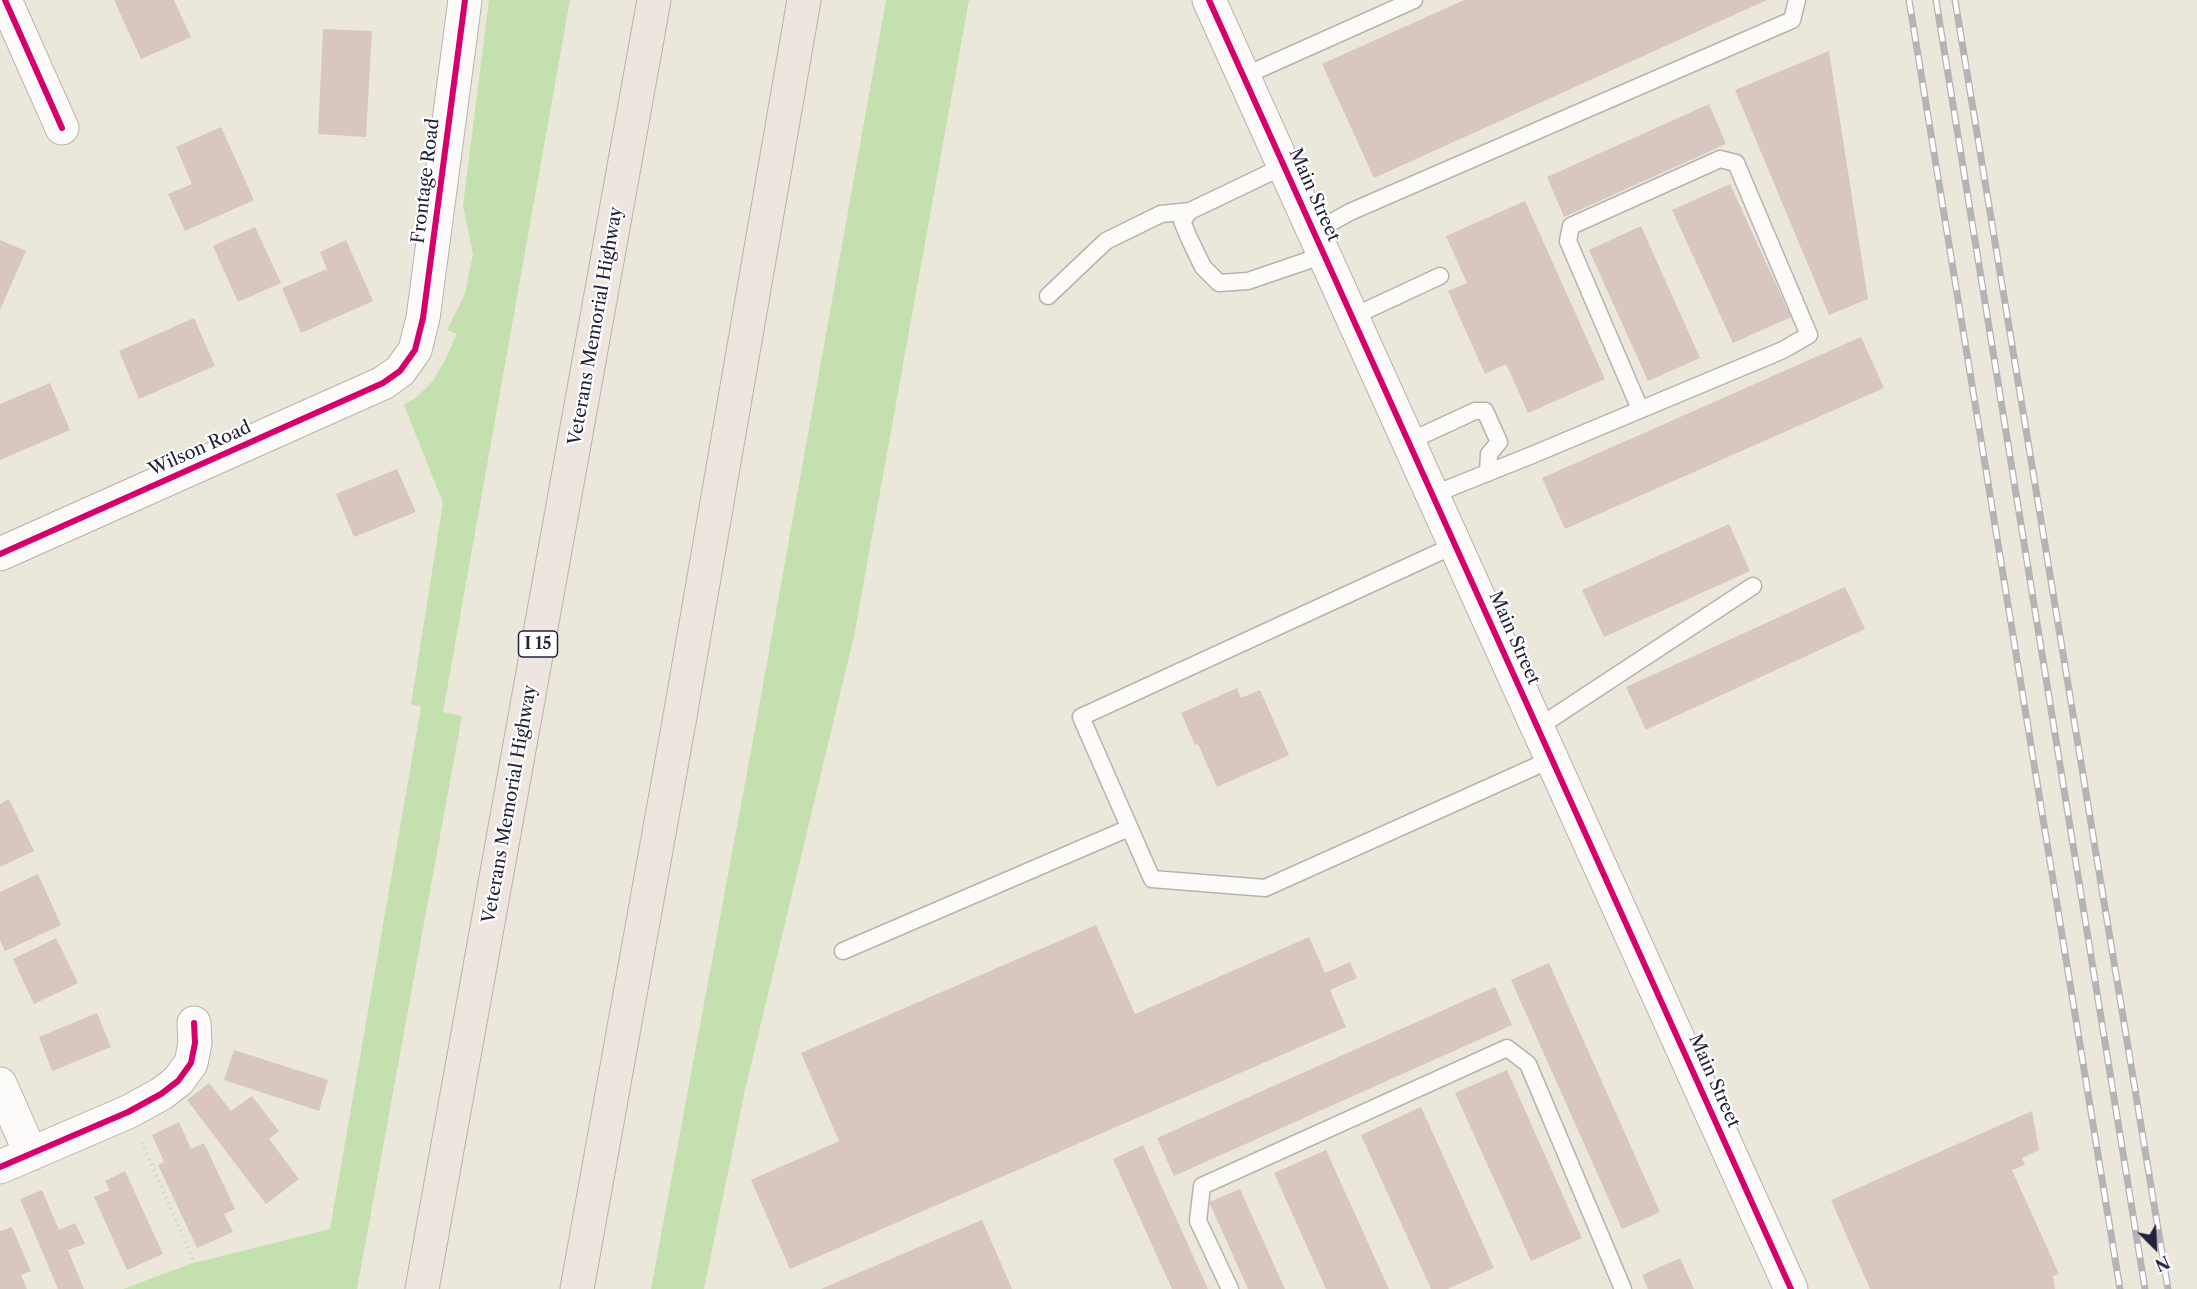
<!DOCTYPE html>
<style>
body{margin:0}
#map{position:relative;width:2197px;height:1289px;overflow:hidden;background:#ece7db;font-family:"Libre Caslon Text",serif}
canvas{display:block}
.north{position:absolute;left:2125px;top:1217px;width:60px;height:60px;-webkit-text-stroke:4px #fff;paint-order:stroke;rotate:156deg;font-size:16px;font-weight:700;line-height:24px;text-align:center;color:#22223b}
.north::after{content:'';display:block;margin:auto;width:21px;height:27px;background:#22223b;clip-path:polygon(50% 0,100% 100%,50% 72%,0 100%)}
</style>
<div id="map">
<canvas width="2197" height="1289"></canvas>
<div class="north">N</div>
</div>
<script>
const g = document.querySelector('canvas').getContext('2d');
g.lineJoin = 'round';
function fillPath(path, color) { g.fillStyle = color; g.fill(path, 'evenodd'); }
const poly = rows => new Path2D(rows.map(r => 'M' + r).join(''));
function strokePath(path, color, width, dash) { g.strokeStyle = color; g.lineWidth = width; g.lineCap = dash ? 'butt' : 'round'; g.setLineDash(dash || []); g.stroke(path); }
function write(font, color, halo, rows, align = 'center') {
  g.font = font + ' "Libre Caslon Text",serif'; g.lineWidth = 4.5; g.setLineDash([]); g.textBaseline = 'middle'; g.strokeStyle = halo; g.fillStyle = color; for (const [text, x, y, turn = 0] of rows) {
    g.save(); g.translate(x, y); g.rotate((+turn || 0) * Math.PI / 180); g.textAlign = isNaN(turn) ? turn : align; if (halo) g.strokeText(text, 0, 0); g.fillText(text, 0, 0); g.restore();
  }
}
const green = poly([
 [489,0,570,0,443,712,462,716,357,1289,123,1289,190,1264,330,1229,421,707,411,704,443,503,404,405,418,396,433,381,444,362,457,334,447,330,465,294,473,254,463,206],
 [886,0,969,0,854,636,745,1090,704,1289,651,1289,753,740]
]);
const building = poly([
 [114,0,174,0,191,37,141,59],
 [1464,0,1767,0,1374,178,1322,64],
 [323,29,372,31,366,137,318,134],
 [1829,51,1868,299,1829,315,1735,90],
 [1709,104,1726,144,1564,217,1547,177],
 [221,127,254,200,185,231,168,194,192,184,176,147],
 [1730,184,1791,317,1733,343,1672,210],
 [1525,201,1605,379,1528,413,1506,364,1485,374,1448,291,1467,283,1446,236],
 [1641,226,1700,358,1648,381,1589,250],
 [255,227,281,283,238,302,213,246],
 [0,240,26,251,0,310],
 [346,240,373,301,301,333,282,288,327,269,320,252],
 [194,318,215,366,139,399,119,351],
 [1861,337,1884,388,1565,529,1542,478],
 [50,383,70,430,0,460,0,404],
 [397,469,416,512,354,537,336,494],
 [1729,524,1750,571,1604,637,1582,590],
 [1845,587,1865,629,1646,730,1626,687],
 [1237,688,1241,698,1260,690,1289,755,1217,787,1198,744,1195,745,1181,713],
 [9,799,34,851,0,867,0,804],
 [38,874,61,925,5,951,0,940,0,892],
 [1096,925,1135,1014,1309,937,1325,973,1350,962,1357,978,1330,990,1346,1027,790,1269,751,1180,839,1141,801,1053],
 [56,938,78,983,34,1004,13,959],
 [1549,963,1660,1212,1622,1229,1511,980],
 [1495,987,1512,1025,1174,1176,1157,1138],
 [97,1013,111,1047,52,1071,39,1037],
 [234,1050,328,1080,319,1111,224,1080],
 [1507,1070,1582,1238,1531,1261,1455,1093],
 [209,1083,231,1111,252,1096,279,1131,269,1139,299,1179,266,1204,187,1100],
 [1421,1107,1494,1268,1448,1289,1431,1289,1361,1135],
 [2032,1111,2039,1150,2022,1158,2025,1165,2012,1170,2059,1274,2053,1276,2055,1289,1870,1289,1831,1200],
 [179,1122,191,1149,204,1143,235,1209,224,1214,233,1232,197,1248,158,1165,164,1162,152,1135],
 [1143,1145,1208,1289,1172,1289,1113,1159],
 [1326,1150,1389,1289,1326,1289,1274,1173],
 [125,1171,163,1254,127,1270,94,1197,110,1190,105,1181],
 [1240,1189,1285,1289,1248,1289,1209,1202],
 [42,1190,59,1230,75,1223,85,1244,68,1250,84,1289,58,1289,20,1199],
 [982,1220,1012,1289,821,1289],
 [12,1227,31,1271,21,1275,27,1289,0,1289,0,1231],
 [1680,1258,1694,1289,1648,1289,1642,1275]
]);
const path = poly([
 [142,1142,195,1265]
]);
const service = poly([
 [1244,76,1414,0],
 [1284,166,1190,211,1182,221,1189,238,1203,267,1219,283,1248,281,1324,255],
 [1314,232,1350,212,1792,20,1797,0],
 [1048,296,1106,241,1161,214,1190,211],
 [1352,317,1440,276],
 [1408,442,1475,411,1485,411,1499,442,1489,454,1488,473],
 [1432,495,1532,455,1783,350,1809,335,1736,163,1720,159,1571,226,1568,241,1640,409],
 [1455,545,1081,717,1152,879,1265,888,1552,759],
 [1537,728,1753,586],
 [843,951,1129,828],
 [1230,1289,1198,1221,1202,1186,1507,1048,1528,1064,1623,1289]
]);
const minor = poly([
 [5,0,62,128],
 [0,554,383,383,400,371,415,350,423,318,465,0],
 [0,1084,31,1154],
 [0,1167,128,1112,161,1094,178,1081,191,1063,195,1043,194,1023]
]);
const tertiary = poly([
 [1209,0,1791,1289]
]);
const motorway = poly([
 [422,1289,654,0],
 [577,1289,679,722,804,0]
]);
const rail = poly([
 [1909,0,2120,1289],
 [1936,0,2145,1289],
 [1955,0,2168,1289]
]);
const cycleway = poly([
 [5,0,62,128],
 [1209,0,1791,1289],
 [0,554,383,383,400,371,415,350,423,318,465,0],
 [0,1167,128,1112,161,1094,178,1081,191,1063,195,1043,194,1023]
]);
const shields = [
 [538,644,39]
];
const shieldNames = [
 ["I 15",538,644]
];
const streetNames = [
 ["Frontage Road",426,181,-83],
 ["Main Street",1314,195,66],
 ["Veterans Memorial Highway",596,326,-80],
 ["Wilson Road",200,449,-24],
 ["Main Street",1514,638,66],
 ["Veterans Memorial Highway",510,804,-80],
 ["Main Street",1714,1081,66]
];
fillPath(green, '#c5e0af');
fillPath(building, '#d9c6c0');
strokePath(service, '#b6b2ad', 19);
strokePath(minor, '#b6b2ad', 35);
strokePath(tertiary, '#b6b2ad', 35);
strokePath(motorway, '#b6b2ad', 35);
strokePath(path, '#d4d3d1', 4, [1.5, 4.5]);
strokePath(service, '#fcfbfa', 16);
strokePath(minor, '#fcfbfa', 33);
strokePath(tertiary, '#fcfbfa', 33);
strokePath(motorway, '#ede5de', 33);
strokePath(rail, '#b4b3b5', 7);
strokePath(rail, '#fff', 4.5, [14]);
strokePath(cycleway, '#d6006c', 6);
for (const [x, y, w] of shields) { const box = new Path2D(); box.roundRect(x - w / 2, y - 13, w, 26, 4.5); g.fillStyle = '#fff'; g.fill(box); strokePath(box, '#22223b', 1.5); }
write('bold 16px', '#22223b', null, shieldNames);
write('18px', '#22223b', '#fff', streetNames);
</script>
